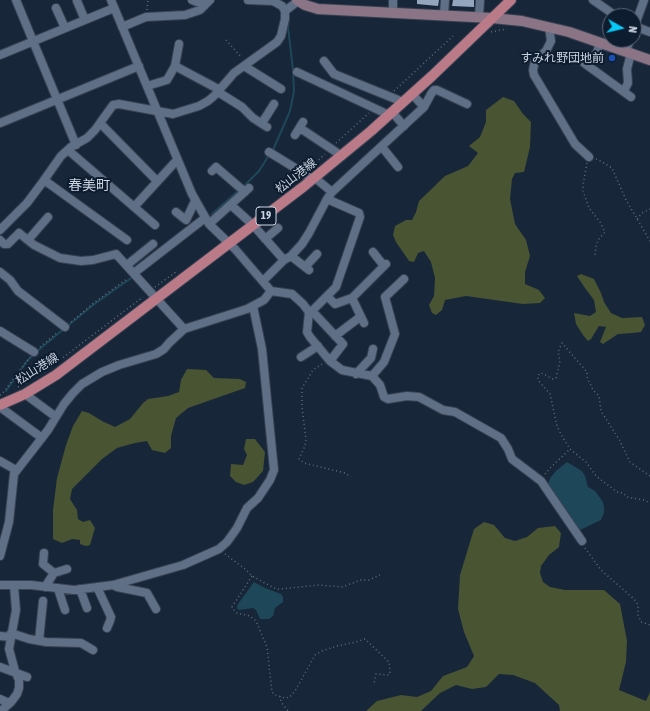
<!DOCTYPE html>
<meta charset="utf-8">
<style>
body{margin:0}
#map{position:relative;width:650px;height:711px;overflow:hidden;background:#172639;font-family:"Asap Condensed",sans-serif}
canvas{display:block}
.north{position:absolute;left:602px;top:8px;width:40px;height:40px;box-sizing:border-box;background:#0e1c2f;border:1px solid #5a6677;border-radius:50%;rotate:98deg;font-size:11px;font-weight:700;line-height:16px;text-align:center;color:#ccd5e2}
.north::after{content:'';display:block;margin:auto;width:14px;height:18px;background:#06cbf9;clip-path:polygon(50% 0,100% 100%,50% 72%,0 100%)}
</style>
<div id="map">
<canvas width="650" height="711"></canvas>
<div class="north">N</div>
</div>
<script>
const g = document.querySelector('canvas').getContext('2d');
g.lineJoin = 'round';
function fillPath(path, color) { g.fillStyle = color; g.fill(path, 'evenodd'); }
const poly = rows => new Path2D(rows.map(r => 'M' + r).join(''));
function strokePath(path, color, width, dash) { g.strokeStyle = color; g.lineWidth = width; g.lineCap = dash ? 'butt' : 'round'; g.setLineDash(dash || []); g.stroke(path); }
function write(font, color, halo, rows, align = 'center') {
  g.font = font + ' "Asap Condensed","Noto Sans JP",sans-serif'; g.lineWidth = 4; g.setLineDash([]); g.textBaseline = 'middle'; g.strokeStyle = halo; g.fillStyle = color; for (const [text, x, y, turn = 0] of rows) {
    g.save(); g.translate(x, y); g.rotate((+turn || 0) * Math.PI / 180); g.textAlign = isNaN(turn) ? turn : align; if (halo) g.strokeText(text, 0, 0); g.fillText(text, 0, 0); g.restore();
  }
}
const forest = poly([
 [503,97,514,101,523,114,531,122,530,147,524,172,515,173,512,179,510,199,515,224,526,240,530,256,525,272,525,284,539,290,545,298,540,303,523,304,466,296,445,300,442,310,436,315,432,313,429,305,434,296,435,278,431,262,424,251,418,253,414,262,409,261,396,242,393,235,395,226,406,220,412,220,416,212,419,201,445,176,468,166,478,153,469,146,480,137,486,122,486,110],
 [581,274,594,279,601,293,604,302,611,313,622,318,642,317,645,325,641,332,633,333,618,334,603,344,600,342,606,327,599,326,591,339,588,341,583,335,576,324,574,313,590,316,596,312,594,300,585,288,577,276],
 [187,369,206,370,214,378,240,379,246,382,245,388,188,408,176,418,171,436,171,448,165,453,152,450,147,441,135,443,117,448,102,459,72,489,70,499,77,510,78,519,83,522,90,520,95,528,90,545,86,546,80,544,80,540,72,539,62,543,53,539,53,510,57,478,66,445,73,426,82,411,89,413,102,421,115,427,130,419,143,403,148,399,168,396,179,392,181,380],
 [246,439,255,439,265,452,263,471,253,482,244,485,236,482,230,476,231,464,243,465,247,455,244,449],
 [484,522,494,525,505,538,515,541,527,537,538,528,555,526,561,533,559,547,549,555,541,566,540,573,543,582,550,587,565,590,604,590,620,604,627,641,626,662,619,690,646,701,650,692,650,711,560,711,559,705,535,683,513,675,499,674,486,687,472,689,456,685,440,693,421,711,366,711,377,701,401,695,417,697,431,691,443,676,467,667,474,656,464,632,458,609,460,575,474,529]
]);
const water = poly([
 [567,462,582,471,585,476,588,487,595,491,603,502,604,508,604,513,601,520,580,530,577,529,547,485,551,477,556,471],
 [254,582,265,588,281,594,283,597,283,602,275,608,273,616,269,619,260,619,256,610,253,608,239,610,237,608,238,604]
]);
const stream = poly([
 [273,150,290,111,294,91,293,70,288,27,289,17],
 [244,186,259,171,269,155],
 [212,214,239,190],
 [6,391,27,361,42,347,93,305,134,276]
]);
const building = poly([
 [417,0,439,0,438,6,417,4],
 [453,0,474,0,474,7,452,6]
]);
const path = poly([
 [147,10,148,0],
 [491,32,507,29],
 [226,40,242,58],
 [394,91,453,36],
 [336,143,369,113],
 [596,159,604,163,612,168,626,200,650,241],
 [587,163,583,185,583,191,589,208,600,222,605,232,598,240,596,246,595,255],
 [310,168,325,154],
 [637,219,642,213,650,209],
 [155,287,176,272],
 [71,322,95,302,128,278],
 [40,347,58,332],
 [322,364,313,370,302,388,302,407,306,439,305,446,299,459,304,463,345,473,351,477],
 [44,372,143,297],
 [18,387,29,381],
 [0,395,2,394,30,357],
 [545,474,550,468,570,449],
 [650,476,630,462,620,441,601,411,599,396,593,390,587,377,587,372,562,343,558,352,560,361,556,378,553,379,549,377,544,374,540,373,538,376,538,380,550,394,557,426,562,436,570,449,586,462,596,476,617,492,623,493,627,497,644,500,650,503],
 [585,548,601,570,634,599,638,605,638,615,641,622,650,625],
 [225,554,245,569,252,576,276,589,280,589,319,585,342,587,361,580,369,580,380,575],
 [252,576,232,607,234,610,237,613,250,616,256,621,267,647,272,692,275,695,285,698,290,697,295,691,315,655,322,651,337,646,356,642,365,639,389,662,390,672,389,675,376,674,374,684],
 [280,696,281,702,288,711]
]);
const minor = poly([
 [16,0,76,145],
 [111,0,192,194,209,224,235,249,271,291,292,294,303,304,309,312,307,332,310,337,330,361,342,370,372,376,380,385,384,397,388,399,407,396,419,397,443,410,455,412,501,438,508,449,512,459,541,481,582,541],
 [192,0,205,5],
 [248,0,273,1,282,6,285,11],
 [593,0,616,16],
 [77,1,85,20],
 [56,8,65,28],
 [393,13,393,0],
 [444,15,445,0],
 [479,17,480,0],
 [634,26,650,32],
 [122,27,146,17,185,15,200,10,210,0],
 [549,27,551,41,546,51,535,61,533,70,534,75,575,144,589,157],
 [634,28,644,0],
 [626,51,630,40],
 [0,55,114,8],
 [324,61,334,74,403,102],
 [584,63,631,97],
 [587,65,597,52,600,43],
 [175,66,220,90],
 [244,66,281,89],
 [297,72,389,115],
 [147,86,167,80,175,66,179,44],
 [624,91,628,83,627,69,631,53],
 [218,92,242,107,253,118,267,127],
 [412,94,424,107],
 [392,112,404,126],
 [0,123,139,66],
 [100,123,157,181],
 [262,123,274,104],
 [300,128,342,156],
 [295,135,303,122],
 [382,147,398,167],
 [68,150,155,225],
 [269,152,313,179],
 [212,171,216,167,245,192],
 [315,178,332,192],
 [44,180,127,240],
 [231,205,253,225,284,260],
 [134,207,177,160],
 [176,212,186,220,195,201],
 [209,224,249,188],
 [0,230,27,203,42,183,61,156,71,147,87,138,95,130,113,105,119,104,173,114,199,106,208,101,214,96,234,73,277,42,281,36,285,19,285,11,298,1],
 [265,239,278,228],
 [0,240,4,244,8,244,19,233,34,245,60,258,81,261,93,260,116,254,184,329],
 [28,240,48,217],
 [373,252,384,266],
 [291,256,309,270],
 [127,265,153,244],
 [305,267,317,254],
 [0,272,10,280,18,291,65,327],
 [134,273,205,218],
 [263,281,284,260,291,256,302,244,309,233,327,199,332,192,424,107,431,94,434,90,437,90,467,104],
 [327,296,335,304,352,298,386,264],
 [352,298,364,323],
 [312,311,343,344,330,361],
 [309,312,312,311,336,287,360,217,359,213,327,199],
 [0,331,34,352],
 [335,336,360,317],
 [301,357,318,346],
 [356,374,371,358,373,349],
 [372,376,384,362,395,334,385,297,404,279],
 [25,394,56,417],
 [0,407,42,438],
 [0,461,16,470],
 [44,553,43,564,54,573,45,587],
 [0,556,9,522,14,474,48,430,64,404,73,393,82,384,102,372,119,365,156,354,164,349,169,343,184,329,247,309,264,300,271,291],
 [54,573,67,569],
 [0,585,31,585,74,590,113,585,183,565,219,549,227,542,237,528,247,508,258,498,270,480,274,470,262,349,253,306],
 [113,585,117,587,147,593,156,609],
 [97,587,111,617,110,621,107,628],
 [58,589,65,610],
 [80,589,87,608],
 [11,633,29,639,46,642,81,643,93,650],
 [0,636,11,637],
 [39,641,43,601],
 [0,667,27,677],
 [0,699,9,703],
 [1,711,11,702,17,694,19,688,19,680,15,671,9,649,16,610,14,586]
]);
const secondary = poly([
 [297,0,305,5,318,9,492,18,522,21,569,32,650,60]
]);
const primary = poly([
 [0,405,25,394,56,375,303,187,371,131,432,76,511,0]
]);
const markers = [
 [612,58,4,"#1a4fb4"]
];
const shields = [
 [266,216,20]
];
const shieldNames = [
 ["19",266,216]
];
const poiNames = [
 ["すみれ野団地前",604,58]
];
const streetNames = [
 ["松山港線",296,176,-38],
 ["松山港線",37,369,-32]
];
const quarterNames = [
 ["春美町",89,186]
];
fillPath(forest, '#495432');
fillPath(water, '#1e4859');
strokePath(stream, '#1e4859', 2);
fillPath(building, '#94a6be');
strokePath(minor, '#374252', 10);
strokePath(secondary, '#374252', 12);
strokePath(primary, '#374252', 12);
strokePath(path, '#606c7d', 1.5, [1, 3]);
strokePath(minor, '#5e6f86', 8);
strokePath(secondary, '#8c7487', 10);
strokePath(primary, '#ba7a88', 10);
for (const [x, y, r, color] of markers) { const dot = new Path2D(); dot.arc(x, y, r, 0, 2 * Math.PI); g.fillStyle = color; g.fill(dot); strokePath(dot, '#0e1c2f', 1.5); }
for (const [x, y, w] of shields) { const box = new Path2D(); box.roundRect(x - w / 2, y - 9, w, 18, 3); g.fillStyle = '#0e1c2f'; g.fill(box); strokePath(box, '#ccd5e2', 1); }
write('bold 11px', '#ccd5e2', null, shieldNames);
write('12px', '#ccd5e2', '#0e1c2f', poiNames, 'right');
write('12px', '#ccd5e2', '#0e1c2f', streetNames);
write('14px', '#ccd5e2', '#0e1c2f', quarterNames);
</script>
